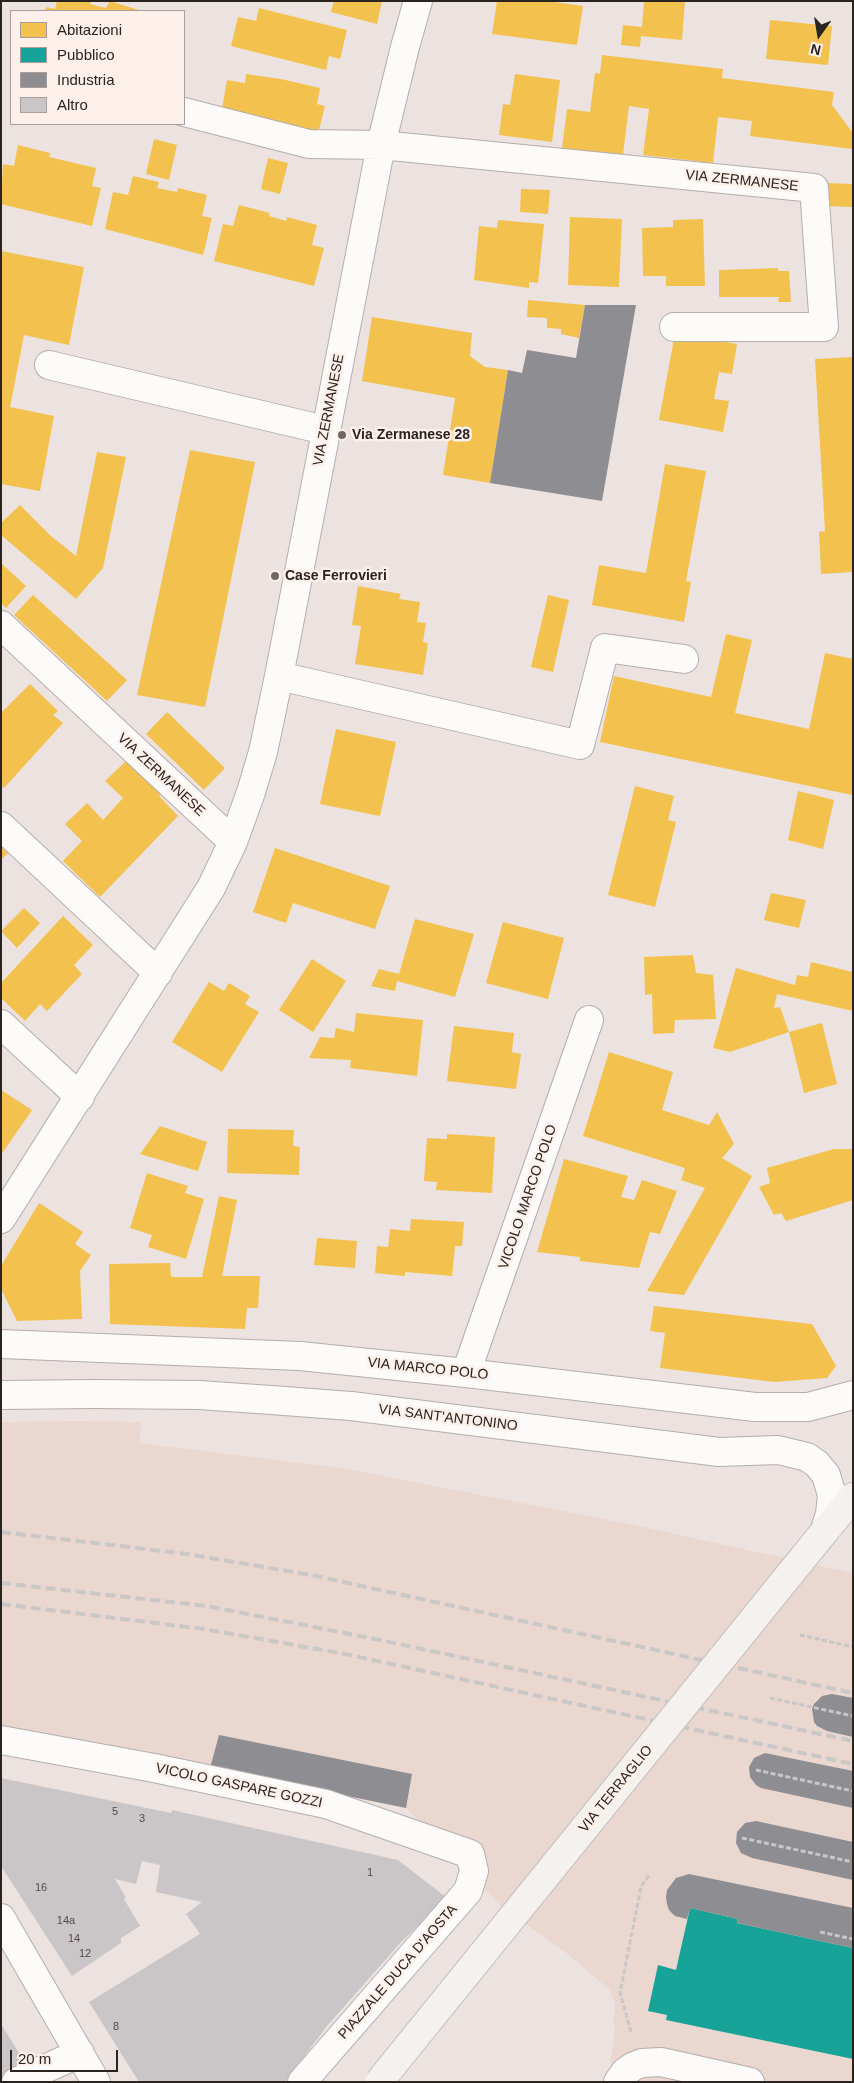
<!DOCTYPE html>
<style>
body{margin:0}
#map{position:relative;width:854px;height:2083px;overflow:hidden;background:#ece3e0;font-family:Arial,sans-serif}
canvas{display:block}
.frame{position:absolute;inset:0;border:2px solid #2a2421;pointer-events:none}
.legend{position:absolute;left:10px;top:10px;width:175px;height:115px;box-sizing:border-box;background:#fdefea;border:1px solid #a99e9a;margin:0;padding:6px 9px;list-style:none;font-size:15px;color:#2a2421}
.legend li{display:flex;align-items:center;gap:10px;height:25px}
.legend b{width:25px;border:1px solid #a99e9a}
.north{position:absolute;left:794px;top:10px;width:50px;height:50px;-webkit-text-stroke:4px #fdefea;paint-order:stroke;rotate:193deg;font-size:14px;font-weight:700;line-height:20px;text-align:center;color:#2a2421}
.north::after{content:'';display:block;margin:auto;width:18px;height:22px;background:#2a2421;clip-path:polygon(50% 0,100% 100%,50% 72%,0 100%)}
.scale{position:absolute;left:10px;top:2050px;width:108px;height:22px;box-sizing:border-box;border:2px solid #2a2421;border-top:0;padding-left:6px;font-size:15px;line-height:18px;white-space:nowrap;color:#2a2421;-webkit-text-stroke:4px #fdefea;paint-order:stroke}
</style>
<div id="map">
<canvas width="854" height="2083"></canvas>
<div class="frame"></div>
<ul class="legend">
<li><b style="height:14px;background:#f2c14e"></b>Abitazioni</li>
<li><b style="height:14px;background:#17a398"></b>Pubblico</li>
<li><b style="height:14px;background:#8d8d92"></b>Industria</li>
<li><b style="height:14px;background:#cac5c6"></b>Altro</li>
</ul>
<div class="north">N</div>
<div class="scale">20 m</div>
</div>
<script>
const g = document.querySelector('canvas').getContext('2d');
g.lineJoin = 'round';
function fillPath(path, color) { g.fillStyle = color; g.fill(path, 'evenodd'); }
const poly = rows => new Path2D(rows.map(r => 'M' + r).join(''));
function strokePath(path, color, width, dash) { g.strokeStyle = color; g.lineWidth = width; g.lineCap = dash ? 'butt' : 'round'; g.setLineDash(dash || []); g.stroke(path); }
function write(font, color, halo, rows, align = 'center') {
  g.font = font + ' Arial,sans-serif'; g.lineWidth = 5; g.setLineDash([]); g.textBaseline = 'middle'; g.strokeStyle = halo; g.fillStyle = color; for (const [text, x, y, turn = 0] of rows) {
    g.save(); g.translate(x, y); g.rotate((+turn || 0) * Math.PI / 180); g.textAlign = isNaN(turn) ? turn : align; if (halo) g.strokeText(text, 0, 0); g.fillText(text, 0, 0); g.restore();
  }
}
const built = poly([
 [77,1421,141,1422,140,1443,348,1469,629,1524,853,1573,853,2082,609,2082,615,2024,613,2023,615,2006,611,1991,569,1955,502,1907,406,1808,210,1768,1,1748,1,1422]
]);
const homes = poly([
 [57,1,91,1,90,4,106,8,110,1,142,11,45,11,46,7,55,9],
 [334,1,382,1,377,24,331,12],
 [497,1,546,1,583,6,577,45,492,34],
 [644,1,685,1,682,40,641,36,640,47,621,45,623,25,642,27],
 [259,8,347,30,340,59,329,56,326,70,231,46,238,17,256,21],
 [770,20,832,26,828,65,766,59],
 [602,55,723,69,722,78,834,92,832,105,853,133,852,149,750,136,752,121,718,117,713,163,643,155,649,109,629,106,623,155,562,148,567,109,590,112,595,73,600,74],
 [246,74,281,79,320,88,317,104,325,106,318,134,221,114,227,80,245,83],
 [515,74,560,80,552,142,499,135,503,104,510,105],
 [154,139,177,145,169,180,146,174],
 [18,145,50,153,49,157,96,168,92,186,101,188,92,226,1,204,3,164,14,166],
 [268,158,288,163,280,194,261,189],
 [133,176,159,182,157,188,177,192,178,188,207,195,202,216,212,218,203,255,105,229,113,192,128,195],
 [826,183,853,184,853,207,825,206],
 [521,189,550,190,548,214,520,212],
 [239,205,270,213,269,216,286,221,287,217,317,225,312,245,324,248,314,286,214,261,223,224,233,226],
 [570,217,622,219,619,287,568,285],
 [703,219,705,286,666,286,666,276,643,276,642,228,673,227,673,220],
 [498,220,544,224,538,283,529,282,529,288,474,280,479,226,497,228],
 [1,251,84,267,69,345,24,335,10,407,54,416,40,491,1,484],
 [778,268,778,271,789,271,791,302,778,302,779,297,719,297,719,270],
 [528,300,585,305,579,338,561,334,561,329,547,328,547,318,527,317],
 [372,317,472,333,470,356,485,367,508,370,490,483,443,475,455,398,362,381],
 [675,333,737,344,732,374,719,372,714,399,729,401,723,432,659,420],
 [853,357,853,572,821,574,819,532,825,531,815,359],
 [190,450,255,462,205,707,137,695],
 [97,452,126,457,103,568,76,599,1,535,1,523,20,505,51,536,76,556],
 [665,464,706,471,686,581,691,582,684,622,592,605,599,565,646,573],
 [1,563,26,586,6,608,1,603],
 [358,586,401,594,399,599,420,602,417,622,426,623,423,642,428,643,423,675,355,664,361,626,352,625],
 [33,595,127,680,107,701,14,615],
 [548,595,569,600,553,672,531,667],
 [726,634,752,640,735,713,809,729,825,653,853,659,852,795,600,742,614,676,711,697],
 [30,684,58,711,53,715,63,723,4,788,1,786,1,713],
 [167,712,225,768,204,790,146,734],
 [336,729,396,742,380,816,320,804],
 [127,760,163,793,159,796,178,816,100,897,63,861,82,841,65,824,87,803,103,820,123,798,105,781],
 [635,786,674,796,668,820,676,822,655,907,608,895],
 [798,791,834,800,823,849,788,840],
 [1,847,8,853,1,860],
 [275,848,390,886,375,929,293,903,286,923,253,912],
 [771,893,806,900,799,928,764,920],
 [24,908,40,923,17,948,1,931],
 [63,916,93,945,74,965,82,974,47,1011,40,1004,25,1021,1,998,1,983],
 [415,919,474,934,455,997,397,981,395,991,371,986,379,969,399,974],
 [503,922,564,938,548,999,486,983],
 [693,955,696,973,713,975,716,1019,675,1020,674,1033,653,1034,652,994,645,995,644,957],
 [312,959,346,981,313,1032,279,1010],
 [811,962,853,972,853,1011,777,994,774,1008,780,1007,789,1032,730,1052,713,1048,736,968,795,985,797,975,808,977],
 [209,982,224,991,229,983,250,996,245,1004,259,1012,222,1072,172,1042],
 [356,1013,423,1020,417,1076,350,1068,351,1060,309,1058,320,1037,334,1038,336,1028,354,1032],
 [822,1023,837,1084,804,1093,789,1032],
 [454,1026,514,1033,512,1052,521,1054,516,1089,447,1081],
 [609,1052,673,1072,662,1110,709,1125,717,1112,734,1144,722,1158,752,1176,684,1295,647,1291,705,1188,681,1180,685,1168,583,1136],
 [1,1090,32,1110,1,1155],
 [160,1126,207,1142,198,1171,140,1154],
 [228,1129,294,1130,293,1146,300,1147,299,1175,227,1173],
 [447,1134,495,1137,492,1193,436,1190,437,1182,424,1181,427,1138,447,1139],
 [834,1149,853,1149,853,1200,786,1221,781,1213,774,1215,759,1187,770,1183,767,1168],
 [564,1159,628,1176,621,1197,634,1200,642,1180,677,1191,660,1234,650,1232,639,1268,580,1261,580,1257,537,1252],
 [147,1173,188,1186,185,1193,204,1199,186,1259,148,1247,152,1235,130,1228],
 [219,1196,237,1200,222,1276,260,1276,258,1308,247,1308,245,1329,110,1324,109,1264,170,1263,171,1277,202,1277],
 [39,1203,83,1232,75,1244,91,1255,80,1271,82,1319,17,1321,1,1289,1,1266],
 [411,1219,464,1222,462,1246,455,1246,452,1276,405,1272,405,1276,375,1273,377,1246,388,1247,390,1229,410,1231],
 [317,1238,357,1241,355,1268,314,1265],
 [654,1306,812,1324,836,1366,827,1378,774,1382,660,1368,665,1333,650,1331]
]);
const public = poly([
 [690,1908,738,1919,737,1923,853,1948,853,2059,666,2020,667,2015,648,2011,658,1965,676,1970]
]);
const industry = poly([
 [585,305,636,305,602,501,490,483,508,370,522,373,527,350,576,358],
 [832,1694,853,1698,853,1737,827,1731,817,1726,814,1722,812,1709,814,1704,822,1696],
 [219,1735,412,1774,406,1808,210,1768],
 [765,1753,853,1771,853,1808,761,1788,756,1785,750,1777,749,1767,754,1758],
 [756,1821,853,1842,853,1880,752,1858,741,1853,736,1843,737,1832,745,1823],
 [689,1874,853,1908,853,1948,737,1923,738,1919,690,1908,687,1919,675,1916,669,1910,667,1904,666,1897,667,1890,676,1878]
]);
const building = poly([
 [1,1778,171,1813,172,1810,398,1860,447,1898,401,1942,327,2026,285,2082,139,2082,89,2002,200,1934,186,1914,202,1902,156,1892,160,1865,142,1861,136,1884,115,1879,126,1898,124,1899,140,1926,121,1938,121,1943,72,1976,1,1866],
 [1,2024,24,2061,1,2075]
]);
const path = poly([
 [800,1635,853,1647],
 [770,1698,853,1716],
 [756,1770,853,1791],
 [742,1838,853,1862],
 [820,1932,853,1939],
 [631,2032,620,1993,641,1887,649,1875]
]);
const minor = poly([
 [184,112,309,144,381,145,814,188,824,327,674,327],
 [49,365,325,430],
 [1,625,233,842],
 [279,676,580,745,605,648,684,659],
 [1,826,158,973],
 [1,1024,80,1097],
 [1,1219,211,888,233,842,251,792,263,752,279,676,381,145,405,47,418,1],
 [1,1344,300,1356,466,1373,755,1407,808,1407,853,1395],
 [466,1373,589,1020],
 [1,1395,94,1394,199,1395,271,1400,351,1406,719,1452,778,1450,807,1457,817,1464,826,1475,832,1495,830,1514,824,1532],
 [1,1740,154,1768,326,1804,470,1854,474,1871,468,1891,302,2082],
 [1,1918,96,2082],
 [16,2082,80,2053],
 [618,2082,625,2072,634,2066,642,2063,661,2062,750,2082]
]);
const major = poly([
 [824,1532,853,1497]
]);
const rail = poly([
 [1,1532,187,1554,311,1575,853,1693],
 [1,1583,207,1606,375,1639,853,1741],
 [1,1604,204,1629,345,1654,853,1764]
]);
const majorBridge = poly([
 [379,2082,824,1532]
]);
const markers = [
 [342,435,5,"#6e6764"],
 [275,576,5,"#6e6764"]
];
const numberNames = [
 ["5",115,1812],
 ["3",142,1819],
 ["1",370,1873],
 ["16",41,1888],
 ["14a",66,1921],
 ["14",74,1939],
 ["12",85,1954],
 ["8",116,2027]
];
const streetNames = [
 ["VIA ZERMANESE",742,181,6],
 ["VIA ZERMANESE",329,410,-79],
 ["VIA ZERMANESE",161,775,43],
 ["VICOLO MARCO POLO",528,1197,-71],
 ["VIA MARCO POLO",428,1369,6],
 ["VIA SANT'ANTONINO",448,1418,7],
 ["VICOLO GASPARE GOZZI",239,1786,12],
 ["VIA TERRAGLIO",616,1789,-51],
 ["PIAZZALE DUCA D'AOSTA",398,1972,-49]
];
const poiNames = [
 ["Via Zermanese 28",352,435],
 ["Case Ferrovieri",285,576]
];
fillPath(built, '#e9d7d0');
fillPath(homes, '#f2c14e');
fillPath(public, '#17a398');
fillPath(industry, '#8d8d92');
fillPath(building, '#cac5c6');
strokePath(minor, '#b4adab', 30);
strokePath(major, '#c5c1bf', 30);
strokePath(path, '#c9c6c6', 3, [5, 2.5]);
strokePath(minor, '#fcfbfa', 28);
strokePath(major, '#f5f1ef', 28);
strokePath(rail, '#cac8c6', 4, [10, 5]);
strokePath(majorBridge, '#c5c1bf', 30, []);
strokePath(majorBridge, '#f5f1ef', 28);
for (const [x, y, r, color] of markers) { const dot = new Path2D(); dot.arc(x, y, r, 0, 2 * Math.PI); g.fillStyle = color; g.fill(dot); strokePath(dot, '#fdefea', 2); }
write('11px', '#524c4a', null, numberNames);
write('14px', '#2a2421', '#fdefea', streetNames);
write('bold 14px', '#2a2421', '#fdefea', poiNames, 'left');
</script>
